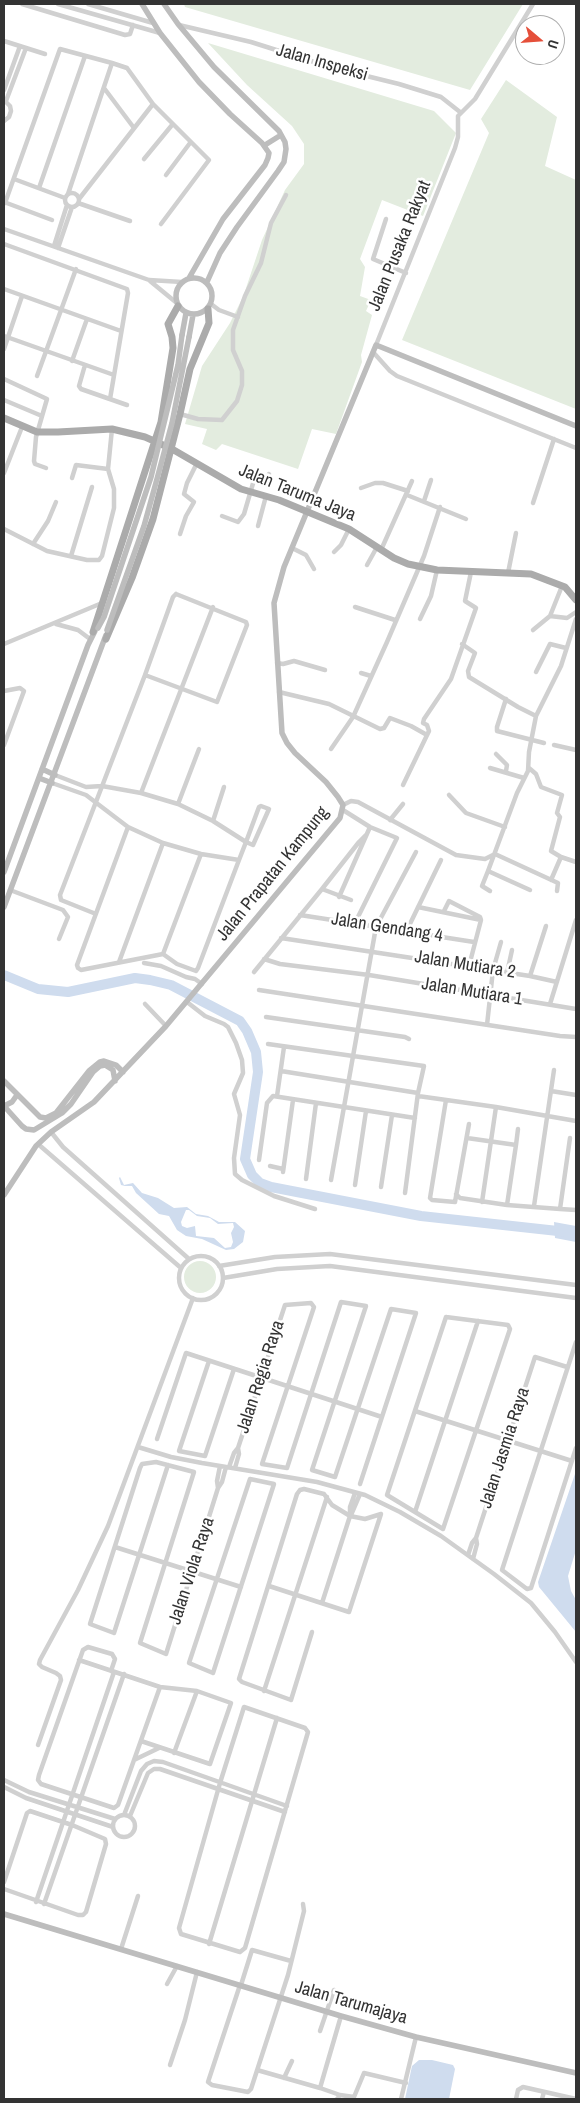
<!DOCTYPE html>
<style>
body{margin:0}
#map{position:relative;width:580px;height:2103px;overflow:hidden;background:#fff;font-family:"Archivo Narrow",sans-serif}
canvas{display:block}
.frame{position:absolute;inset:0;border:5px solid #333;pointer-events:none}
.north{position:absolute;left:515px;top:15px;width:50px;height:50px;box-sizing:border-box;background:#fff;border:1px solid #adadad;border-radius:50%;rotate:108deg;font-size:14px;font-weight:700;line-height:20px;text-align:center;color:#333}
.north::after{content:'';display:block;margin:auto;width:18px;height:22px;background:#e54f3a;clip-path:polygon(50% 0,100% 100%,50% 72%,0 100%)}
</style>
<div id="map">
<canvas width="580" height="2103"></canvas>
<div class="frame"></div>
<div class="north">U</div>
</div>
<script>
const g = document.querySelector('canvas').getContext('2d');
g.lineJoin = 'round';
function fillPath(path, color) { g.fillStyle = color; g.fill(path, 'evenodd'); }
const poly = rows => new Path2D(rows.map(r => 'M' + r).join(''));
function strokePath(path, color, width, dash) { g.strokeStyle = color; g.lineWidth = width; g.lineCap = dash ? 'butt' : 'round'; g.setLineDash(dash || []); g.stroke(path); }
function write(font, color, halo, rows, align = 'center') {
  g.font = font + ' "Archivo Narrow",sans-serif'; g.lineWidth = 5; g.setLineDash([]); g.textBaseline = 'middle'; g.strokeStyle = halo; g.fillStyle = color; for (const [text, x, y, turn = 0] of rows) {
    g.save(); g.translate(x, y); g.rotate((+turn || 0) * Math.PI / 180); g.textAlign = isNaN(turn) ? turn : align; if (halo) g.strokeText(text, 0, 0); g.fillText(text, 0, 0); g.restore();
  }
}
const green = poly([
 [184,4,523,4,470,90,185,7],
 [208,43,434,111,456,133,423,216,382,200,360,259,365,267,360,296,371,300,366,311,372,315,361,355,362,362,336,434,312,429,298,469,222,444,216,450,202,444,207,429,185,424,202,366,230,323,243,297,262,240,285,190,304,164,304,144,292,126,247,85],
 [506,80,557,117,545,166,576,180,576,409,402,340,489,133,481,119],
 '184 1277a16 16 0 1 1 32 0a16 16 0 1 1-32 0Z'
]);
const water = poly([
 [120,1177,124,1185,133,1183,142,1193,158,1198,174,1208,187,1207,196,1214,208,1216,219,1222,235,1222,245,1231,243,1242,234,1249,226,1250,202,1239,186,1236,177,1230,169,1216,159,1214,136,1193,132,1186,125,1186,121,1185,119,1178],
 [186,1210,189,1210,197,1216,210,1218,218,1224,233,1223,234,1227,231,1233,233,1242,231,1247,225,1248,214,1238,196,1236,195,1226,187,1228,182,1226,181,1222],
 [554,1222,576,1226,576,1242,555,1238],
 [576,1471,576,1550,568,1576,571,1591,576,1600,576,1632,539,1587,538,1582],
 [419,2060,432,2060,453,2065,455,2069,449,2099,405,2099,412,2066]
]);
const river = poly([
 [4,975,38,989,68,992,135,978,150,980,171,985,240,1021,247,1031,256,1052,258,1072,245,1159,252,1175,260,1183,271,1187,421,1216,576,1233]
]);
const street = poly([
 [22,4,125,35,130,34,133,25],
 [58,4,160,33],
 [88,4,153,23],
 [179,25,251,42,330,67,399,84,441,97,460,112],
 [4,41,45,54],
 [104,88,134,128],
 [4,90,20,46],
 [6,101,26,48],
 [4,121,9,117,11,111,10,106,5,101],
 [144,159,172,125],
 [166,175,190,143],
 [14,179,65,198],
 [39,188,85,56],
 '65 200a7 7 0 1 1 14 0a7 7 0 1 1-14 0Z',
 [68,194,112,63,127,68,153,104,209,160,161,224],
 [79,199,153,104],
 [4,202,52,220],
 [5,203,60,49,112,63],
 [78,203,130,221],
 [386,219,373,259,406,273],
 [4,229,149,280,182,282],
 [4,244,127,289,128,293,110,399],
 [54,246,67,205],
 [58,248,72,207],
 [150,281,178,304],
 [4,289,121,331],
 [211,304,219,310,238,317],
 [4,336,114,375],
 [376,345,455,148,458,137,458,116,475,99,533,4],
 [4,349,22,296],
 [373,352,390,371,397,376,576,448],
 [72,361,87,319],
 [85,365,79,386,81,389,127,405],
 [37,376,76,269],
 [4,379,47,399,36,437,34,461,35,464,46,468],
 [4,400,42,416],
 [180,414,198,419,222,420,237,401,242,385,242,371,233,350,233,330,245,296,261,263,271,223,286,195],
 [4,473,22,427],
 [72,478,76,465,108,469],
 [361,488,375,483,383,483,408,491],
 [407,495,466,519],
 [424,501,431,480],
 [533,503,554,439],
 [222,516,238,522,244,514,254,480,266,481,269,474],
 [258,526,266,496],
 [4,529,47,551,87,560,99,560,102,556,114,508,114,489,108,469,112,429],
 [180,534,186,516,194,502,184,494,187,483,197,463],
 [33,544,48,521,56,502],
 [292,548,306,555,314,569],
 [381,550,412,481],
 [334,552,341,545,349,529],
 [71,556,92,487],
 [367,565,377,547],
 [508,573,516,533],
 [176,594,246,622,247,625,217,702,145,675,173,597,176,594],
 [355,607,395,620],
 [550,616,562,586],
 [420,619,431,596,437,570],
 [56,624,78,630,90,639],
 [533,630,550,616,567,618,576,612],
 [4,644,102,603],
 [462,644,475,653,468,671,469,677,518,707,536,716],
 [277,663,283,664,294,661,325,670],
 [536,672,550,644,566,648],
 [361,673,371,676],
 [4,691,20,688,24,691,4,745],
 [279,692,329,704,380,729,384,728,390,718,411,726,427,735],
 [506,699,497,727,497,731,544,743],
 [554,745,576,750],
 [331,749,353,717,387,642,424,556,440,507],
 [496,754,507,765,506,771],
 [490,768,524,778],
 [529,768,536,774,541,787,562,795,557,813,560,817,551,851,561,857,576,862],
 [55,775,86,787,102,786,141,793,178,804,213,821,246,842,253,845,269,809,261,806,259,807,246,842,239,860,198,968,196,971,177,964,163,954,81,970,78,968,77,965,128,827],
 [52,783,86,795,128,827,163,843,201,854,239,860],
 [403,785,429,731,427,725,423,723,424,719,451,679,476,608,465,601,471,572],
 [141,793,213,607],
 [449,795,466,813,505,827],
 [178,804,199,749],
 [343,805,351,801,358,802,456,855,485,859,495,854,558,883,557,891],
 [343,810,370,827,397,838,355,923],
 [390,820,403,804],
 [213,821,224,787],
 [488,871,482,886,490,891],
 [551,880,561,857],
 [10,890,63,910,68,917,59,939],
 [530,890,488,871,517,793,528,771,529,752,536,716,561,666,576,619],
 [339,897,370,827],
 [351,900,322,889,359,842,366,835],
 [418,907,481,920],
 [444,911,449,901,480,917,481,920],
 [96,914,61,900,60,895,145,675],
 [300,915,474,942],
 [407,930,441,860],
 [281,938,530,976,557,982],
 [163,954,201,854],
 [264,959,280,964,369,975,576,1009],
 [119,962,163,843],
 [144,963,161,966,186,977,195,979,202,984],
 [469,966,481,920],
 [254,972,322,889],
 [507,973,512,950],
 [530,976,546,926],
 [259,990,560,1036,576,1037],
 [187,1002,205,1016,224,1024,228,1027,236,1043,242,1060,243,1073,234,1094,240,1115,234,1158,235,1174,242,1180,274,1196,315,1209],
 [145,1004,166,1026],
 [550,1004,576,920],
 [266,1017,405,1037,409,1039],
 [487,1025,493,970,501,942],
 [268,1044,424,1066,418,1093,405,1193],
 [281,1071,418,1093],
 [551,1091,576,1095],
 [277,1096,284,1047],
 [418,1096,496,1107,576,1121],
 [446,1100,430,1198,432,1200,455,1202,469,1124],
 [51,1132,63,1147,189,1259],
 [467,1138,516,1145,507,1205,560,1209],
 [570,1138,560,1209,576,1210],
 [38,1144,181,1268],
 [516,1145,518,1129],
 [259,1160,267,1103,273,1096,415,1118],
 [270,1166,283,1169],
 [283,1172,293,1100],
 [306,1179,316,1103],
 [331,1180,376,927,416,852],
 [355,1185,366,1111],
 [381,1187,392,1115],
 [456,1194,460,1198,507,1205],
 [482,1202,496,1107],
 [534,1206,554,1070],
 '179 1278a22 22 0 1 1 44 0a22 22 0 1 1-44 0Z',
 [219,1266,275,1257,330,1254,576,1285],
 [223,1278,277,1269,330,1266,576,1298],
 [446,1317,508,1325,510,1329,443,1529,387,1495,446,1317],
 [576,1342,502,1570,527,1589,531,1588,576,1448],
 [209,1361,179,1451,205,1456,234,1369],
 [415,1411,572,1461],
 [157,1439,186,1353,382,1417],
 [138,1447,171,1457,202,1463,317,1482,365,1495,400,1512,441,1536,494,1574,531,1603,555,1632,576,1662],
 [168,1465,114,1633,90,1624,140,1468,142,1464,156,1462,194,1472,140,1643,166,1654,218,1488,222,1482,226,1467],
 [229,1467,234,1453,238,1448,285,1305,311,1303,314,1307,262,1464,287,1468,341,1302,366,1306,312,1470,335,1477,391,1309,416,1313,360,1484],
 [235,1468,239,1454,238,1448],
 [250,1479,274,1484,213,1673,189,1663,250,1479],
 [218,1488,217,1481,220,1466],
 [415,1512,478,1321],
 [351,1515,360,1494],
 [115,1547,241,1587],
 [468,1555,472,1543,476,1538,535,1357,567,1367],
 [473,1559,477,1544,476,1538],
 [269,1586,349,1612,381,1514],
 [322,1603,350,1516,350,1507,355,1493],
 [312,1632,291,1700,242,1682,239,1679,297,1494,300,1490,304,1489,324,1494,332,1505,350,1516,365,1519,381,1514],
 [79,1660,160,1687,197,1691,231,1703,210,1764,141,1741],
 [111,1671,115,1659,112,1654,88,1647,83,1650,39,1775,38,1780,41,1784,114,1808,118,1805,160,1687],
 [264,1691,327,1497],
 [244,1707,305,1728,308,1732,245,1948,240,1952,181,1934,179,1928,220,1783,244,1707],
 [38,1745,61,1680,60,1676,56,1673,42,1667,39,1664,40,1660,78,1590,108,1526,193,1298],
 [174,1753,197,1691],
 [134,1760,159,1748],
 [4,1780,29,1792,115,1819],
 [4,1787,26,1798,113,1827],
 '113 1826a11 11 0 1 1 22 0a11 11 0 1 1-22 0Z',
 [124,1815,141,1771,147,1764,154,1761,163,1762,287,1806],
 [130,1816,148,1773,154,1769,160,1769,285,1812],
 [4,1882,27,1813,30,1811,72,1825,105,1839,106,1844,86,1912,83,1915,78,1915,4,1889],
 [36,1902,114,1672],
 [44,1904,124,1674],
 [209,1944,277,1718],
 [121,1949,138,1896],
 [167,1984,177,1966],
 [240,1985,208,2082,212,2085,248,2092,251,2089,288,1975,304,1911,303,1904],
 [241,1985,252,1950,291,1961],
 [320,2031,334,1990],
 [170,2065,185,2020,197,1972],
 [257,2070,320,2088,341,2016],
 [284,2078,292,2061],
 [320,2088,340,2095],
 [337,2099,340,2095,354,2097,364,2073,406,2083],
 [401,2099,416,2037],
 [516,2099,518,2090,523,2087,576,2099],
 [542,2099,544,2092]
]);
const secondary = poly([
 [142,4,160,33,199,82,230,114,262,143,269,153,268,158,265,165,223,219,189,278],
 [164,4,178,24,214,67,279,131,285,142,286,149,284,162,278,171,237,227,220,253,207,282],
 [265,145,281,135],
 '176 296a18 18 0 1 1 36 0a18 18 0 1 1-36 0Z',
 [182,335,186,313],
 [189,337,193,315],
 [42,769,55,775],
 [39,778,52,783],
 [4,872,88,645,95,631],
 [4,907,106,635],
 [4,1081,40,1117,46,1118,56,1113,89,1071,100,1062,104,1061,116,1065,123,1072],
 [4,1106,22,1126,26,1129,34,1130,62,1113,71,1104,93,1072,100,1066,105,1065,113,1070,115,1081],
 [4,1106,12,1102,17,1095],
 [4,1195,36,1146,51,1132,94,1102,166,1026,340,818,343,805,338,797,326,782,295,753,287,743,282,733,274,603,284,567,376,345,576,426],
 [4,1914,341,2016,416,2037,576,2073]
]);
const primary = poly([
 [4,418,37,432,58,432,112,429,145,437,172,449,241,489,279,500,349,529,394,558,408,564,437,570,531,574,565,587,576,600],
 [93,632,161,422,173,348,172,337,168,324,178,306],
 [106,639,132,578,153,519,180,414,190,369,209,323,208,309]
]);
const secondaryBridge = poly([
 [98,628,104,617,151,477,178,365,182,335],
 [107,630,144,526,157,479,172,423,189,337]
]);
const streetNames = [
 ["Jalan Inspeksi",322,63,16],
 ["Jalan Pusaka Rakyat",400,246,-68],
 ["Jalan Taruma Jaya",297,493,22],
 ["Jalan Prapatan Kampung",273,874,-51],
 ["Jalan Gendang 4",387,928,9],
 ["Jalan Mutiara 2",465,965,9],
 ["Jalan Mutiara 1",472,992,9],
 ["Jalan Regia Raya",261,1377,-72],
 ["Jalan Jasmia Raya",505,1448,-72],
 ["Jalan Viola Raya",192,1571,-72],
 ["Jalan Tarumajaya",351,2003,16]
];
fillPath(green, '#e3ecdf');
fillPath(water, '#cfdcee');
strokePath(river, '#cfdcee', 10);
strokePath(street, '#d0d0d0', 4.5);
strokePath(secondary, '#bdbdbd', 5.5);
strokePath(primary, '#ababab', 7);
strokePath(secondaryBridge, '#bdbdbd', 5.5);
write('18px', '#333', '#fff', streetNames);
</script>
